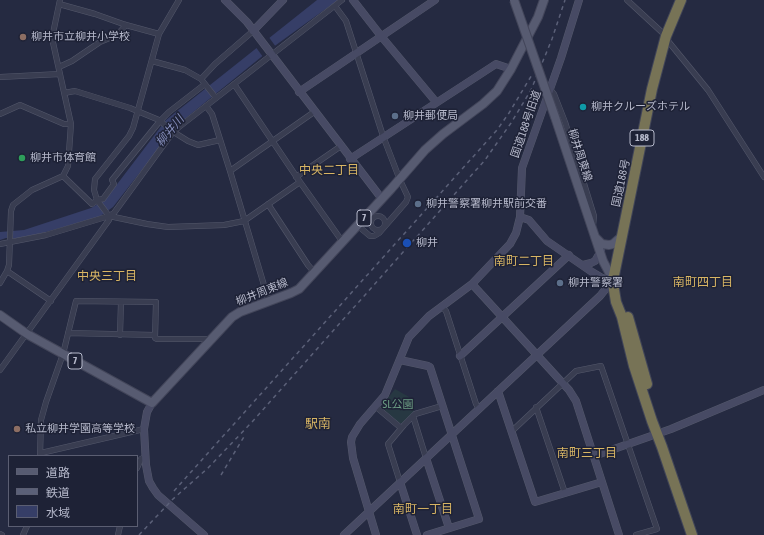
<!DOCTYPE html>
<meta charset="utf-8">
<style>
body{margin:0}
#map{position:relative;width:764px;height:535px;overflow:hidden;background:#252a41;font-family:"Asap Condensed","Noto Sans JP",sans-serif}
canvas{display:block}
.legend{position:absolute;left:8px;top:455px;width:130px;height:72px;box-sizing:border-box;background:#1e2236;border:1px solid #5b5e72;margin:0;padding:5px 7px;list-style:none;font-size:12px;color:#b6b9cb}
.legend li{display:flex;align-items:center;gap:8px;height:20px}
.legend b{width:20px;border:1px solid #5b5e72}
</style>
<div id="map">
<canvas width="764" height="535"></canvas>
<ul class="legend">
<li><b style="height:5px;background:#575b71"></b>道路</li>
<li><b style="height:5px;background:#5b6078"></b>鉄道</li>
<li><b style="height:11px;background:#363e67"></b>水域</li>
</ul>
</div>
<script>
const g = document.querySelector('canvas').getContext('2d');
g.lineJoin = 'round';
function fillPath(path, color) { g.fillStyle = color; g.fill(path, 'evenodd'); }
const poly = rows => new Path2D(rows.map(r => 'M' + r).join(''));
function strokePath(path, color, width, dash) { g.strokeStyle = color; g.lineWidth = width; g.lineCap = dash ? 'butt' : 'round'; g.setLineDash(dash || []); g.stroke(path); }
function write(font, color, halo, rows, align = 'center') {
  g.font = font + ' "Asap Condensed","Noto Sans JP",sans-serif'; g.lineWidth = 3; g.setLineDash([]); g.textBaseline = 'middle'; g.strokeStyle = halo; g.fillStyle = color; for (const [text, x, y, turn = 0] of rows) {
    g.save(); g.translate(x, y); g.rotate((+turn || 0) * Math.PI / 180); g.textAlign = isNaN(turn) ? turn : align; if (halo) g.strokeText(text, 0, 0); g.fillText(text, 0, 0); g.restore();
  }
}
const green = poly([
 [395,389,409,397,414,411,404,423,399,423,381,407]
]);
const water = poly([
 [317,0,338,0,276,45,176,126,113,207,99,217,35,235,17,239,6,238,0,240,0,232,24,230,91,208,105,200,166,120]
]);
const pier = poly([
 [268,36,276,47,263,57,255,46]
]);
const street = poly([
 [627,0,666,36,668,41,708,90,764,177],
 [59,4,95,14,126,25,159,34],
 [335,6,346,21,383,136,398,175],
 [152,61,185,70,201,79,216,98],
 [59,67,72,61,100,42,117,35,126,25],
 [0,77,60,74],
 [201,79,215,64,253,31],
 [234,84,300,182,342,241],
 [550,89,554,94,565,122,594,216,593,226],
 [64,93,75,91,130,108,159,120,172,131,188,141,198,145,220,140],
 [206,106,212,114,230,171,269,302],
 [0,114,20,105,64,124,71,124],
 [230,171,314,112],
 [63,176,92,204,97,200,103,199,114,184,112,180,160,121,169,112,205,84],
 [296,177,341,146],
 [268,204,308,265,314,272],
 '371 223a7 7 0 1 1 14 0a7 7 0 1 1-14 0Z',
 [109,216,114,213,173,132,179,127,342,0],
 [357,225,370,236,374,236,379,233,406,202,408,197,400,180],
 [0,244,46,235,109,216,147,224,168,227,224,225,244,221,300,182],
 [7,271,51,301],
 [0,283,7,271,9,265,11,211,13,205,32,190,63,176,68,166,71,124,52,38,60,0],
 [442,307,446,311,476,404,479,409],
 [68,333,155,335],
 [120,335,121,302],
 [0,370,109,220,109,216,97,200,94,190,95,179,129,136,133,128,159,34,179,0],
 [375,406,401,428],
 [536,407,565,493],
 [413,416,426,458],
 [512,431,576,371,601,366,657,529,636,535],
 [41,453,144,429],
 [40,456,41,420,46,402,63,354,76,301,156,302,155,338,157,339,210,339],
 [137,468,141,459,146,456],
 [400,482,388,444,404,425,415,414,442,406],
 [0,534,2,535],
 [23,535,27,526],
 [118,535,120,526]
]);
const secondary = poly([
 [225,0,247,22,382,199],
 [353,0,381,36,436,102],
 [253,31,283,0],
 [299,92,435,0],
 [350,159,496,64,511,69],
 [520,217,529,220,547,241,592,272,602,278,613,280],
 [583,265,591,263,595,261,601,251],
 [472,284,569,390,576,401,619,535],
 [460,356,569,255],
 [400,360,428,366,430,367,479,519,427,535],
 [498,391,535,502,602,482],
 [152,403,147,412,144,429,146,465,149,481,153,488,158,495,204,535],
 [594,456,671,429,764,390],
 [426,458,449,528],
 [400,482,417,535],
 [344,535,600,296,613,280],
 [376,535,353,458,351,442,352,437,360,424,385,395,409,337,429,316,472,284,510,244,516,233,520,217,522,168,561,58,579,0]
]);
const primary = poly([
 [555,117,603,261,613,280],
 [596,238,602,244,609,245,613,244,621,237],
 [0,315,27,334,152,403,232,317,240,312,291,293,299,289,391,189,425,150,443,134,483,104,497,91,511,69,538,17,544,0]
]);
const highway = poly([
 [681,0,666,36,652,89,613,280,614,290,616,302,622,317,634,366,652,421,662,447,692,535],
 [628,317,647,384]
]);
const rail = poly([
 [221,475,245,435],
 [174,491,497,130,509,113,533,73],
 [139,535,173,499,208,468,252,422,485,160,511,123,531,90,552,39,565,0]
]);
const primaryBridge = poly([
 [514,0,555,117]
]);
const markers = [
 [23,37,4,"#8d6e63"],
 [583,107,4,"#0f9aa8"],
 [395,116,4,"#5c6f8a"],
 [22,158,4,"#2e9e5b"],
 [418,204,4,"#5c6f8a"],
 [407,243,5,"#1a4fb4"],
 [560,283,4,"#5c6f8a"],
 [17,429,4,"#8d6e63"]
];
const shields = [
 [642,138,24],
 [364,218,14],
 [75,361,14]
];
const shieldNames = [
 ["188",642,138],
 ["7",364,218],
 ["7",75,361]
];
const poiNames = [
 ["柳井市立柳井小学校",31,37],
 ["柳井クルーズホテル",591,107],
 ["柳井郵便局",403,116],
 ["柳井市体育館",30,158],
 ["柳井警察署柳井駅前交番",426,204],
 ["柳井",416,243],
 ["柳井警察署",568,283],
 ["私立柳井学園高等学校",25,429]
];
const streetNames = [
 ["国道188号旧道",526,124,-71],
 ["柳井周東線",580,155,72],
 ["国道188号",621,183,-78],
 ["柳井周東線",262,292,-22]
];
const parkNames = [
 ["SL公園",398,405]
];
const waterNames = [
 ["柳井川",170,131,-50]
];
const neighbourhoodNames = [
 ["中央二丁目",329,170],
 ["南町二丁目",524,261],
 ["中央三丁目",107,276],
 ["南町四丁目",703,282],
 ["南町三丁目",587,453],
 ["南町一丁目",423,509]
];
const quarterNames = [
 ["駅南",318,424]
];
fillPath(green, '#273842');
fillPath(water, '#363e67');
fillPath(pier, '#252a41');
strokePath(street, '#54586b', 6);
strokePath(secondary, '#54586b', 8);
strokePath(primary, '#43465a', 10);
strokePath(highway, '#414558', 12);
strokePath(street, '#393d51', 5);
strokePath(secondary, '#474a64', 7);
strokePath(primary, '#575b71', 8);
strokePath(highway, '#777356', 10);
strokePath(rail, '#5b6078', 1.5, [4, 4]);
strokePath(primaryBridge, '#43465a', 10, []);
strokePath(primaryBridge, '#575b71', 8);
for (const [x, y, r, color] of markers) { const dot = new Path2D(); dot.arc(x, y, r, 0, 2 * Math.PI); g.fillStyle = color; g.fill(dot); strokePath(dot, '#1e2236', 1.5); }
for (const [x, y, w] of shields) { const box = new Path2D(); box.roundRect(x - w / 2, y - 8, w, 16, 3); g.fillStyle = '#1e2236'; g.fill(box); strokePath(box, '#b6b9cb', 1); }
write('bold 10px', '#b6b9cb', null, shieldNames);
write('11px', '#b6b9cb', '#1e2236', poiNames, 'left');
write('11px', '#b6b9cb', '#1e2236', streetNames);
write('11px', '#6c9d84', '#1e2236', parkNames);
write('italic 12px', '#848cb8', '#1e2236', waterNames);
write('12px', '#d8b564', '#1e2236', neighbourhoodNames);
write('13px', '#d8b564', '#1e2236', quarterNames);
</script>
